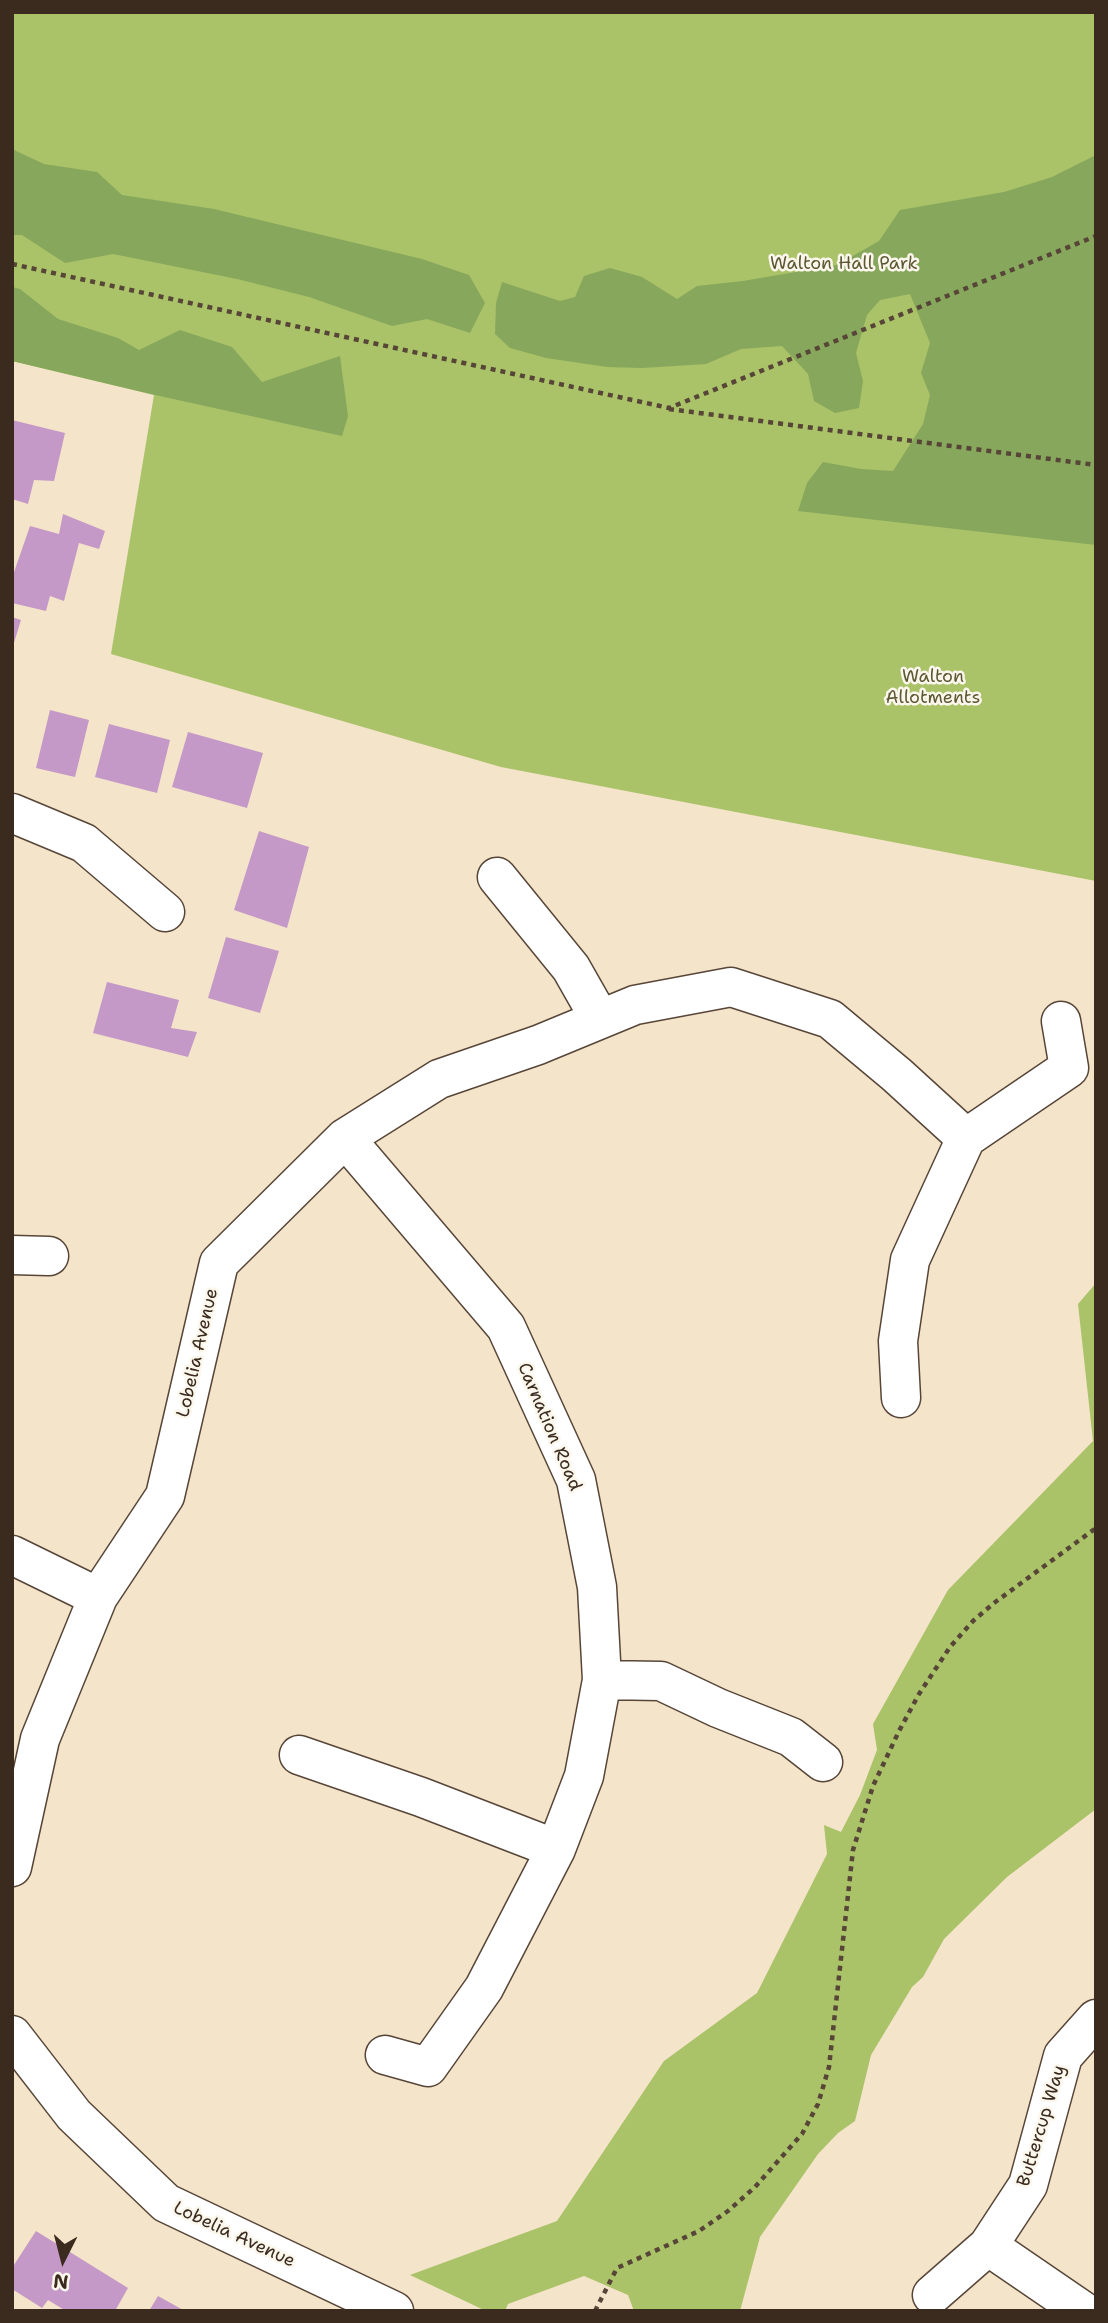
<!DOCTYPE html>
<style>
body{margin:0}
#map{position:relative;width:1108px;height:2323px;overflow:hidden;background:#f4e4ca;font-family:"Shantell Sans",sans-serif}
canvas{display:block}
.frame{position:absolute;inset:0;border:14px solid #3b2a1e;pointer-events:none}
.north{position:absolute;left:28px;top:2225px;width:70px;height:70px;-webkit-text-stroke:5px #fbf7ec;paint-order:stroke;rotate:186deg;font-size:19px;font-weight:700;line-height:28px;text-align:center;color:#3b2a1e}
.north::after{content:'';display:block;margin:auto;width:24px;height:32px;background:#3b2a1e;clip-path:polygon(50% 0,100% 100%,50% 72%,0 100%)}
</style>
<div id="map">
<canvas width="1108" height="2323"></canvas>
<div class="frame"></div>
<div class="north">N</div>
</div>
<script>
const g = document.querySelector('canvas').getContext('2d');
g.lineJoin = 'round';
function fillPath(path, color) { g.fillStyle = color; g.fill(path, 'evenodd'); }
const poly = rows => new Path2D(rows.map(r => 'M' + r).join(''));
function strokePath(path, color, width, dash) { g.strokeStyle = color; g.lineWidth = width; g.lineCap = dash ? 'butt' : 'round'; g.setLineDash(dash || []); g.stroke(path); }
function write(font, color, halo, rows, align = 'center') {
  g.font = font + ' "Shantell Sans",sans-serif'; g.lineWidth = 5; g.setLineDash([]); g.textBaseline = 'middle'; g.strokeStyle = halo; g.fillStyle = color; for (const [text, x, y, turn = 0] of rows) {
    g.save(); g.translate(x, y); g.rotate((+turn || 0) * Math.PI / 180); g.textAlign = isNaN(turn) ? turn : align; if (halo) g.strokeText(text, 0, 0); g.fillText(text, 0, 0); g.restore();
  }
}
const green = poly([
 [12,12,1096,12,1096,881,501,767,111,654,154,395,12,361],
 [1096,1283,1096,1809,1007,1877,944,1939,923,1977,912,1987,871,2055,855,2121,838,2133,818,2154,760,2237,740,2311,634,2311,628,2295,584,2276,508,2304,505,2311,486,2311,410,2275,557,2221,664,2061,757,1993,827,1854,824,1825,841,1832,860,1795,877,1750,873,1724,948,1590,1093,1441,1078,1304]
]);
const forest = poly([
 [12,149,44,164,97,172,122,195,214,209,422,259,469,275,485,303,470,333,427,319,392,326,309,297,237,279,113,254,65,263,22,235,12,235],
 [1096,155,1096,545,798,511,807,483,823,462,861,469,893,471,923,424,930,395,921,373,930,343,910,294,880,300,867,315,856,353,863,381,859,408,835,413,814,401,808,374,782,346,741,349,706,364,642,368,607,367,546,358,510,348,495,334,496,303,502,282,560,301,575,297,584,276,610,268,642,277,677,299,697,286,743,281,837,265,879,241,900,210,1004,192,1052,177],
 [12,287,20,289,58,319,118,338,139,350,180,330,232,347,262,382,340,356,348,416,342,436,155,395,12,361]
]);
const building = poly([
 [12,420,65,433,54,481,34,480,28,504,12,499],
 [63,514,105,531,99,549,79,543,64,601,50,596,46,611,12,603,12,578,30,526,59,534],
 [12,617,21,620,13,646,12,646],
 [50,710,89,720,75,777,36,768],
 [109,724,170,740,157,793,95,777],
 [188,732,263,753,247,808,172,787],
 [259,831,309,847,287,928,234,910],
 [226,937,279,951,260,1013,208,998],
 [107,982,179,1000,171,1028,197,1032,188,1057,93,1033],
 [36,2231,128,2288,115,2311,66,2311,48,2300,42,2308,12,2289,12,2268],
 [158,2296,185,2311,149,2311]
]);
const path = poly([
 [12,264,669,408,1096,236],
 [669,409,1096,465],
 [595,2311,617,2268,699,2231,728,2211,755,2187,802,2134,818,2104,829,2067,853,1850,873,1786,899,1731,919,1694,950,1647,973,1621,994,1603,1096,1528]
]);
const minor = poly([
 [12,813,84,843,165,912],
 [497,877,571,968,600,1019],
 [345,1138,506,1327,576,1480,597,1587,602,1680,584,1776,556,1849,484,1988,428,2067,385,2055],
 [966,1138,1069,1068,1061,1021],
 [12,1255,49,1256],
 [12,1555,98,1597],
 [602,1680,661,1681,718,1708,791,1737,823,1762],
 [299,1755,421,1797,556,1849],
 [12,1867,40,1739,98,1597,165,1496,219,1263,345,1138,439,1079,538,1045,635,1005,731,987,830,1019,897,1075,966,1138,910,1260,898,1341,901,1398],
 [12,2035,74,2115,166,2203,394,2311],
 [988,2246,1083,2311],
 [932,2295,988,2246,1028,2185,1063,2056,1096,2019]
]);
const parkNames = [
 ["Walton Hall Park",844,264],
 ["Walton",933,677],
 ["Allotments",933,698]
];
const streetNames = [
 ["Lobelia Avenue",198,1353,-77],
 ["Carnation Road",549,1427,67],
 ["Buttercup Way",1042,2126,-73],
 ["Lobelia Avenue",234,2235,25]
];
fillPath(green, '#aac268');
fillPath(forest, '#87a85c');
fillPath(building, '#c599c7');
strokePath(minor, '#574638', 41);
strokePath(path, '#574638', 4.5, [5, 5]);
strokePath(minor, '#fff', 38);
write('18px', '#5c5834', '#fbf7ec', parkNames);
write('18px', '#3b2a1e', '#fbf7ec', streetNames);
</script>
